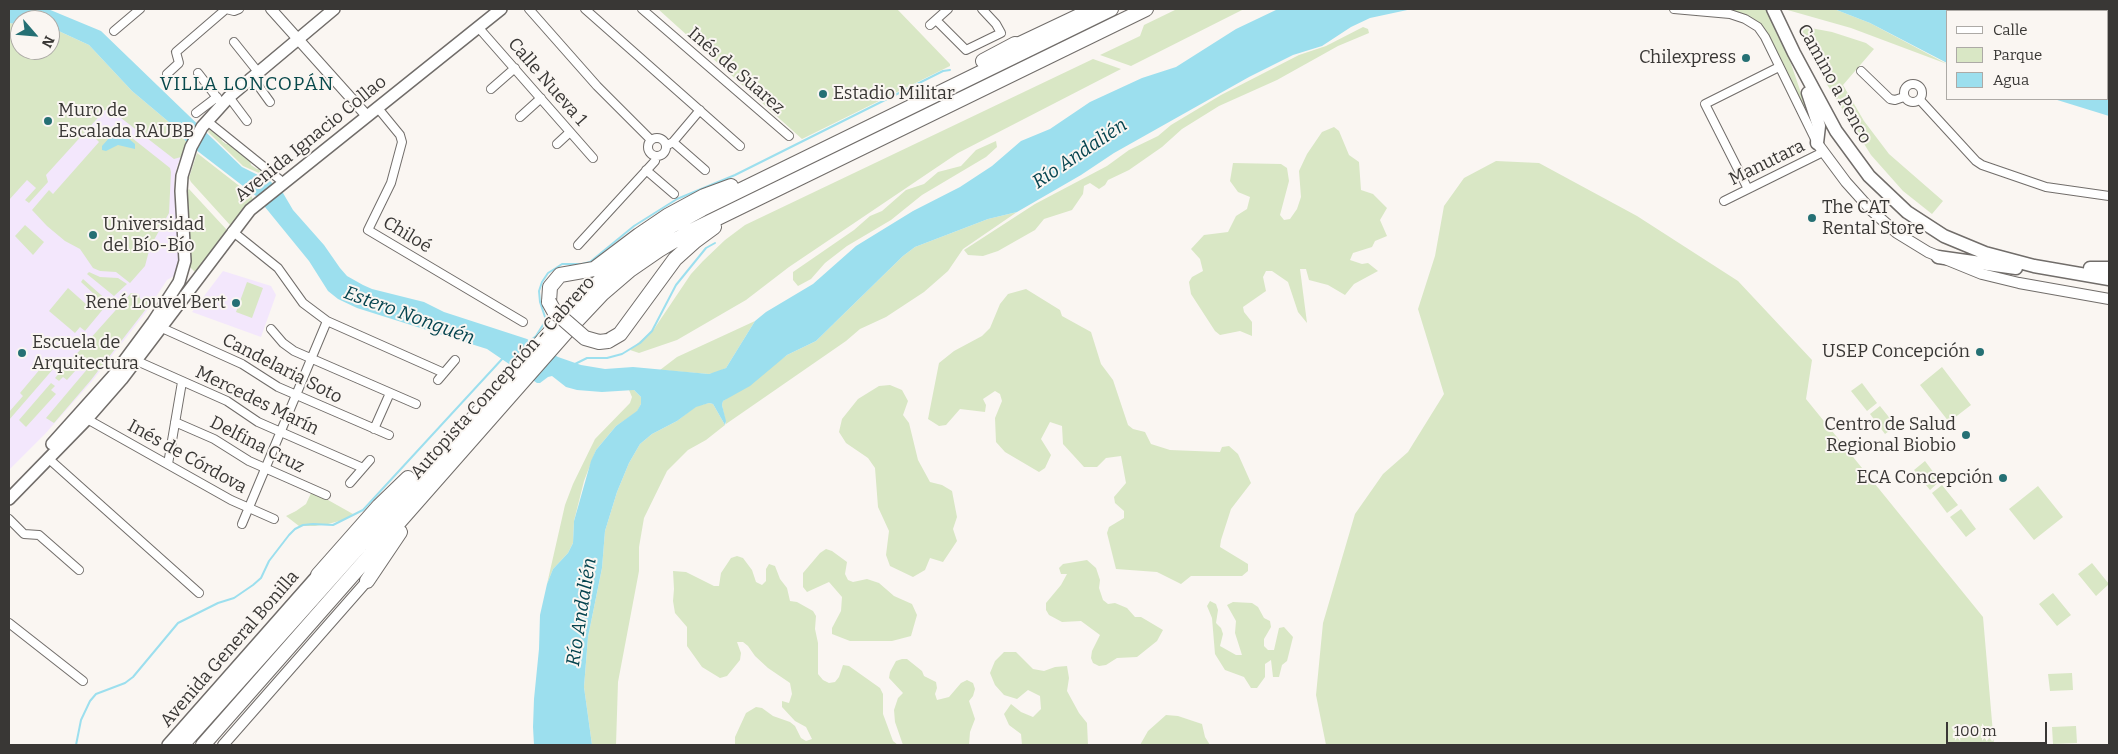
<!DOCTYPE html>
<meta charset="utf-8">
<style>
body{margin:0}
#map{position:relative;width:2118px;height:754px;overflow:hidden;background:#faf6f2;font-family:Bitter,serif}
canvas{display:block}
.frame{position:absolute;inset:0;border:10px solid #393735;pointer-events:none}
.legend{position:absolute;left:1946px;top:10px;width:162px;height:90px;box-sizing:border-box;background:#faf6f2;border:1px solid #adaaa6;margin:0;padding:6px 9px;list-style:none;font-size:15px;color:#393735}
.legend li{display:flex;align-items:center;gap:10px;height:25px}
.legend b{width:25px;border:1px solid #adaaa6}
.north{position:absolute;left:10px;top:10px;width:50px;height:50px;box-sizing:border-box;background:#faf6f2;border:1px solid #adaaa6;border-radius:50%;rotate:117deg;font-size:14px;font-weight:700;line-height:20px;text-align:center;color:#393735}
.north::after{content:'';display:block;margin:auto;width:18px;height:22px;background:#257074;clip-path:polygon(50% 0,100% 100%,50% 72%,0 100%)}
.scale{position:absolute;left:1946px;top:722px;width:101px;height:22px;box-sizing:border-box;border:2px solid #393735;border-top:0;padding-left:6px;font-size:15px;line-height:18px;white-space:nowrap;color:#393735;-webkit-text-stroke:4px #faf6f2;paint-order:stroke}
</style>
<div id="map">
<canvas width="2118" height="754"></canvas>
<div class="frame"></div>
<ul class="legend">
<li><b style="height:6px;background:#fff"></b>Calle</li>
<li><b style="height:14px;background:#d9e7c5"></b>Parque</li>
<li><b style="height:14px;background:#9cdfee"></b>Agua</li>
</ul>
<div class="north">N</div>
<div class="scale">100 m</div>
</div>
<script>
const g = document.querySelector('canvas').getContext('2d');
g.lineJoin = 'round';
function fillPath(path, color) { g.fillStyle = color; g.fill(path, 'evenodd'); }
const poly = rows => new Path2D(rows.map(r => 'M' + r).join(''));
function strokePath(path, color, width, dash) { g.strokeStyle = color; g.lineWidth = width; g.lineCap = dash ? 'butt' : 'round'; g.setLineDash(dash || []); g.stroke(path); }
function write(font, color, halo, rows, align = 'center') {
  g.font = font + ' Bitter,serif'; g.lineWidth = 4; g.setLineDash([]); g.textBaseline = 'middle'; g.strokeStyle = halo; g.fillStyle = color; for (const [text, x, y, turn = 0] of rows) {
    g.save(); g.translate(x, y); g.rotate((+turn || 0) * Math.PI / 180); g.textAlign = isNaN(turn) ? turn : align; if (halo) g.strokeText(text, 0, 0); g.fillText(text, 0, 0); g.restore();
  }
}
const education = poly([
 [9,23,20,24,20,50,50,50,50,27,132,91,187,143,177,166,174,182,180,255,176,271,174,276,167,280,146,312,93,380,45,434,9,470],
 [223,271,271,286,276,295,261,337,192,312]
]);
const green = poly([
 [658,9,897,9,950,64,950,66,802,139],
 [1177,9,1244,9,1131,66,1100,55,1140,36,1144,25],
 [1707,9,1768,9,1775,30,1789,58,1814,131,1764,30],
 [1784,9,1834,9,1870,23,1947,64,1851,28],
 [9,23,20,24,20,50,50,50,50,27,89,45,132,91,176,128,187,143,181,157,174,159,112,111,105,110,46,175,48,182,29,203,25,200,36,188,27,180,9,200],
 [1800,26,1832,32,1866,43,1874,49,1843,85,1864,121,1889,154,1943,201,1932,214,1903,191,1871,155,1823,78,1808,48],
 [1363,27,1368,29,1369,33,1338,46,1277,80,1219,106,1182,129,1162,147,1129,170,1108,180,1105,185,1099,189,1090,183,1084,186,1083,194,1072,210,1044,219,1035,230,998,251,983,256,968,255,964,250,1035,204,1107,166,1129,150,1158,136,1171,125,1221,95,1299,55,1326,46],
 [1093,59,1121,69,958,153,789,267,746,300,677,340,639,353,630,350,654,329,691,274,703,261,725,240,745,225],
 [108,127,122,130,170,168,171,172,169,213,150,247,145,266,130,283,116,272,100,271,93,268,80,249,65,241,47,226,32,210,49,190,53,194,99,142,95,138,103,129],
 [1334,127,1339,131,1349,155,1359,162,1361,190,1373,194,1387,208,1380,220,1387,236,1375,241,1372,247,1353,253,1350,260,1362,264,1368,263,1378,271,1354,284,1345,295,1328,285,1309,280,1306,269,1300,269,1307,323,1298,312,1288,282,1272,271,1266,271,1263,277,1266,291,1243,307,1244,312,1252,322,1252,336,1240,331,1220,335,1215,331,1191,294,1189,282,1192,277,1203,271,1200,259,1191,249,1204,235,1228,232,1236,216,1247,209,1250,197,1238,192,1230,181,1233,163,1281,164,1287,168,1289,181,1280,215,1284,220,1290,219,1297,209,1301,197,1299,171,1307,154,1322,132],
 [210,129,220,136,222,141,226,144,230,144,250,160,251,165,257,169,262,169,270,175,268,177,243,166,208,132],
 [996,141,997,147,986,157,922,195,891,220,847,246,825,263,811,279,798,286,793,280,793,272,854,230,870,216,882,211,906,190,924,184,938,172,961,166,976,150],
 [197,153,251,195,254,202,233,224,230,225,191,182,189,178],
 [1496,161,1539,163,1637,216,1738,281,1812,360,1806,399,1983,617,1994,745,1326,745,1316,695,1323,623,1355,514,1383,474,1408,452,1444,394,1418,309,1435,256,1444,206,1464,178],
 [189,189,226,229,226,231,195,272,189,266,187,199,187,191],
 [1017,212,963,249,948,271,924,292,886,317,860,329,846,341,726,424,722,405,723,401,787,355,816,341,903,256,915,247,988,219],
 [25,225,44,242,33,255,15,236],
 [89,272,100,277,118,278,127,284,114,296,87,274],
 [83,279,109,302,85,331,80,327,75,333,49,311,68,288,86,304,94,294,81,282],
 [247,282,263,288,252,318,236,312],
 [1026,289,1060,310,1062,316,1091,332,1101,364,1113,380,1128,425,1133,429,1145,432,1151,444,1170,450,1220,452,1222,447,1229,446,1238,454,1251,483,1231,509,1221,540,1220,547,1248,564,1248,571,1242,576,1191,576,1181,584,1157,572,1116,569,1107,533,1109,527,1124,518,1124,511,1115,503,1114,497,1126,483,1121,456,1106,458,1097,467,1084,467,1063,444,1062,426,1050,422,1041,439,1051,455,1045,468,1039,472,1005,452,996,442,995,418,1002,401,1000,394,995,391,983,399,986,405,985,412,960,409,946,425,939,426,928,419,939,363,954,351,982,336,990,328,1000,304,1008,294],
 [131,293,139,294,140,299,152,299,153,300,91,380,54,423,46,418,89,367,83,362,67,380,63,377,59,381,55,378],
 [755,321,726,368,718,372,709,374,660,370,677,357],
 [46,362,54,368,9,420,9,412,23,396,20,393],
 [1942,367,1971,405,1949,422,1920,385],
 [51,383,55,386,51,390,56,394,26,427,19,420],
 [1862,383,1877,403,1867,411,1851,391],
 [890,385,902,390,908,401,903,415,909,423,918,460,930,482,942,485,952,491,957,517,953,529,957,541,943,562,930,558,925,570,913,577,890,566,886,555,889,531,878,507,875,468,868,458,846,443,839,432,842,419,858,399,879,386],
 [629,390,634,390,641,397,641,404,637,412,616,426,596,450,584,481,574,521,573,543,568,553,553,569,547,584,565,505,573,484,595,439,630,403,632,397],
 [709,403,713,404,725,425,706,440,688,450,667,471,644,518,639,547,639,571,618,682,616,745,592,745,584,687,588,637,602,568,605,531,617,492,629,463,640,444,652,434,677,421,696,406],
 [1880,406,1896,426,1885,434,1870,414],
 [1925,461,1940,481,1930,490,1914,470],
 [1942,485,1958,505,1947,513,1932,493],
 [2038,486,2063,517,2034,540,2009,509],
 [312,491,353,514,343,520,328,524,315,526,299,526,286,516,296,511,306,504],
 [1961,509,1976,529,1966,537,1950,517],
 [826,549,832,551,847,562,845,574,848,580,853,582,867,579,879,583,894,596,912,604,917,615,911,636,892,641,850,641,832,634,832,628,841,611,842,597,829,582,807,592,803,587,803,573,820,553],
 [737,556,743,558,752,570,756,582,762,585,766,581,766,569,769,564,775,566,780,579,787,588,790,601,797,602,813,611,816,616,815,629,818,643,818,674,823,680,829,683,835,682,839,677,843,665,849,666,880,688,883,694,883,714,893,741,898,745,735,745,735,737,746,713,756,707,762,708,773,716,790,722,795,726,801,738,806,741,812,739,806,727,795,721,782,707,782,701,789,703,792,694,790,683,768,668,755,656,748,646,743,642,737,642,741,653,740,660,727,676,720,678,702,667,687,646,687,627,675,613,673,601,674,589,673,571,686,572,714,586,719,586,721,573,731,558],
 [1087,560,1096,568,1100,580,1099,588,1103,600,1108,604,1115,603,1127,608,1135,617,1141,617,1163,630,1157,641,1137,657,1117,658,1106,665,1099,666,1093,663,1091,658,1092,651,1100,635,1081,621,1062,622,1049,615,1046,610,1046,603,1061,585,1067,574,1061,574,1059,568,1063,564],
 [2092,563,2109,584,2096,596,2078,574],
 [2053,593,2071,615,2057,626,2039,604],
 [1210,601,1216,604,1218,610,1216,623,1221,628,1223,634,1220,646,1236,655,1242,655,1235,633,1236,621,1227,605,1233,602,1252,603,1258,607,1264,618,1270,621,1271,627,1264,639,1264,646,1268,650,1274,650,1279,628,1284,627,1293,637,1287,661,1282,665,1279,677,1273,677,1271,660,1265,664,1265,677,1257,688,1251,688,1244,677,1225,670,1215,654,1212,618,1207,606],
 [1004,652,1016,652,1033,669,1044,671,1055,667,1067,666,1069,678,1067,691,1079,713,1087,723,1088,745,1022,745,1021,734,1009,725,1004,714,1011,704,1021,712,1033,717,1041,709,1040,696,1028,690,1017,699,1004,695,995,685,990,673,995,661],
 [902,659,907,659,922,671,924,676,936,682,937,688,935,694,937,700,949,697,961,683,967,680,973,683,975,689,973,696,969,701,975,719,970,732,969,745,903,745,895,722,894,710,898,698,903,693,889,678,890,672,896,661],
 [2072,673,2073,690,2050,691,2048,674],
 [1166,715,1178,716,1202,724,1205,737,1210,745,1140,745,1148,731],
 [2076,726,2077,743,2053,744,2052,727]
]);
const water = poly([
 [9,9,48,9,101,31,242,167,270,181,283,193,293,210,324,245,340,268,347,276,363,285,372,289,424,302,444,312,527,339,558,357,581,365,605,369,633,367,709,374,726,368,755,321,766,312,813,284,856,246,913,211,960,187,992,166,1021,141,1050,129,1090,102,1142,78,1176,67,1236,29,1278,9,1412,9,1370,18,1351,27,1322,46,1293,55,1249,77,1114,153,1081,175,1017,212,988,219,915,247,903,256,816,341,787,355,750,386,723,401,722,405,726,421,725,425,713,404,709,403,696,407,677,421,652,434,640,444,629,463,617,492,605,531,602,568,588,637,584,687,592,745,534,745,533,727,534,699,539,649,540,615,547,584,553,569,568,553,573,543,574,521,591,461,596,450,616,426,637,411,641,404,641,397,634,390,602,392,577,390,566,387,552,376,548,377,540,383,537,383,487,349,357,308,338,299,328,291,309,261,256,196,187,143,176,128,132,91,89,45,50,27,50,20,20,20,20,24,9,23],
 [1834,9,1970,9,1978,11,1947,11,1947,63,1870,23],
 [2107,51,2109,51,2109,116,2054,99,2107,99],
 [115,134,129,139,135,144,135,149,118,145,106,151,102,150,102,146,110,137]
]);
const stream = poly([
 [530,341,536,336,546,320,540,302,539,291,542,282,548,273,556,268,562,264,582,264,590,262,634,226,677,199,735,175,943,71,950,70],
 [575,364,587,358,607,358,622,354,640,343,652,331,676,285,706,248,715,243],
 [76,745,81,720,90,701,96,694,125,683,133,677,178,623,218,603,234,598,253,585,261,578,269,561,289,535,295,529,303,525,313,524,333,525,363,510,503,358]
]);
const minor = poly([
 [529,9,597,86,651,140],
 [585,9,740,146],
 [642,9,789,136],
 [1674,9,1730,14,1745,19,1758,27,1765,37,1816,141],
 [936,20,966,50,1001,33,996,24,982,9],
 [930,25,948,9],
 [478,27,593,158],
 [114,31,140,9],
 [234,42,258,72],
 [1861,71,1890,99,1895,100,1904,97],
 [198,73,222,104],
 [167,74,179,63,176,52,226,9,234,11,239,9],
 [252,77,270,102],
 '1904 93a9 9 0 1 1 18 0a9 9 0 1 1-18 0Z',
 [491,89,515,68],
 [229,97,247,121],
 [1920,100,1976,161,1982,165,2046,187,2109,196],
 [377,107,400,135,402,142,391,183,368,230,523,322],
 [196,113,217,97],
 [520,117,541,98],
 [207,121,279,179],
 '648 147a9 9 0 1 1 18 0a9 9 0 1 1-18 0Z',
 [673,142,705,170],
 [557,144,570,132],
 [666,146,673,142,700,110],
 [646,170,674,194],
 [1748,189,1705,104,1779,67],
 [1724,201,1823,152],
 [232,231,278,268,303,303,327,321,444,373],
 [578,245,655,161,656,156],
 [162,328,242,364,278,387,389,435],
 [271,329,283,343,294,351,416,404],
 [137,361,227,401,258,422,363,468],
 [438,380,455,360],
 [87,419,231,500,274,519],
 [175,422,214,439,249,461,326,495],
 [374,429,390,393],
 [49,459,199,593],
 [168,464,182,382],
 [350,483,370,460],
 [9,519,24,534,39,535,79,570],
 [242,524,327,321],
 [9,623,83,681]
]);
const tertiary = poly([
 [271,9,367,116],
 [1015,44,1089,9],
 [1817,143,1846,182,1872,211,1897,233,1928,252,1982,274,2019,283,2109,299],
 [223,745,367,581]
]);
const secondary = poly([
 [52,444,113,376,153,322,179,282,185,261,181,191,182,176,191,147,202,127,229,97,334,9],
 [9,499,87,419,122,379,250,210,501,9],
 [168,745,318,575]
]);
const trunk = poly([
 [1773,9,1794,53,1836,131,1869,176,1907,212,1944,236,1985,253,2034,266,2109,279],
 [1808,93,1819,126,1817,143],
 [1938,257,2016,268],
 [2090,268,2109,268]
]);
const motorway = poly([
 [983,61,1015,44],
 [549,302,550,287,560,275,594,269,639,235,667,216,704,196,731,186],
 [608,341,620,334,675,259,695,241,714,227],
 [318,575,379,506,408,478],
 [367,581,400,532],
 [182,745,560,321,593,287,631,254,673,225,702,209,1111,9],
 [203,745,569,329,602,294,630,270,659,250,689,232,1146,9]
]);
const motorwayBridge = poly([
 [549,302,554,311,585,338,599,342,608,341]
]);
const markers = [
 [1746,58,5,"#257074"],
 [823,94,5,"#257074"],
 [48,121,5,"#257074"],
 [1812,218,5,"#257074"],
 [93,235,5,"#257074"],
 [236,303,5,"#257074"],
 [1980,352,5,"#257074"],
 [22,353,5,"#257074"],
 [1966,435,5,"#257074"],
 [2003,478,5,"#257074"]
];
const poiNames = [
 ["Chilexpress",1736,58],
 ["Estadio Militar",833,94,"left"],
 ["Muro de",58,111,"left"],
 ["Escalada RAUBB",58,132,"left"],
 ["The CAT",1822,208,"left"],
 ["Rental Store",1822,229,"left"],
 ["Universidad",103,225,"left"],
 ["del Bío-Bío",103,246,"left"],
 ["René Louvel Bert",226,303],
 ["Escuela de",32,343,"left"],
 ["Arquitectura",32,364,"left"],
 ["USEP Concepción",1970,352],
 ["Centro de Salud",1956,425],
 ["Regional Biobio",1956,446],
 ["ECA Concepción",1993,478]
];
const streetNames = [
 ["Inés de Súarez",736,71,41],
 ["Calle Nueva 1",547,82,49],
 ["Camino a Penco",1834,84,61],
 ["Avenida Ignacio Collao",311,139,-39],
 ["Manutara",1767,163,-26],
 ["Chiloé",407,235,31],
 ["Candelaria Soto",282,369,27],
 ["Autopista Concepción - Cabrero",503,378,-48],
 ["Mercedes Marín",257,401,26],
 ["Delfina Cruz",257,445,27],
 ["Inés de Córdova",187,457,29],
 ["Avenida General Bonilla",230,649,-49]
];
const neighbourhoodNames = [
 ["VILLA LONCOPÁN",247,85]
];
const waterNames = [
 ["Río Andalién",1080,154,-34],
 ["Estero Nonguén",409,316,20],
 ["Río Andalién",582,612,-81]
];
fillPath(education, '#f3e7fc');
fillPath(green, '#d9e7c5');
fillPath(water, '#9cdfee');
strokePath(stream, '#9cdfee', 2);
strokePath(minor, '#716d6a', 10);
strokePath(tertiary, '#716d6a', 12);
strokePath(secondary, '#716d6a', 14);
strokePath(trunk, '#716d6a', 15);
strokePath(motorway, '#716d6a', 16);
strokePath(minor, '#fff', 8);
strokePath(tertiary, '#fff', 10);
strokePath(secondary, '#fff', 11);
strokePath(trunk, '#fff', 12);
strokePath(motorway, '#fff', 14);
strokePath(motorwayBridge, '#716d6a', 16, []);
strokePath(motorwayBridge, '#fff', 14);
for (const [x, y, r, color] of markers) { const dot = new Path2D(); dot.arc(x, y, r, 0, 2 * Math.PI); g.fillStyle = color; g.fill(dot); strokePath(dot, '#faf6f2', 2); }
write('18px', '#393735', '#faf6f2', poiNames, 'right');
write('18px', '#393735', '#faf6f2', streetNames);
g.letterSpacing = '1px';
write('19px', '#08494c', '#faf6f2', neighbourhoodNames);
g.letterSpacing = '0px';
write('italic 19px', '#05444f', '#faf6f2', waterNames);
</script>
